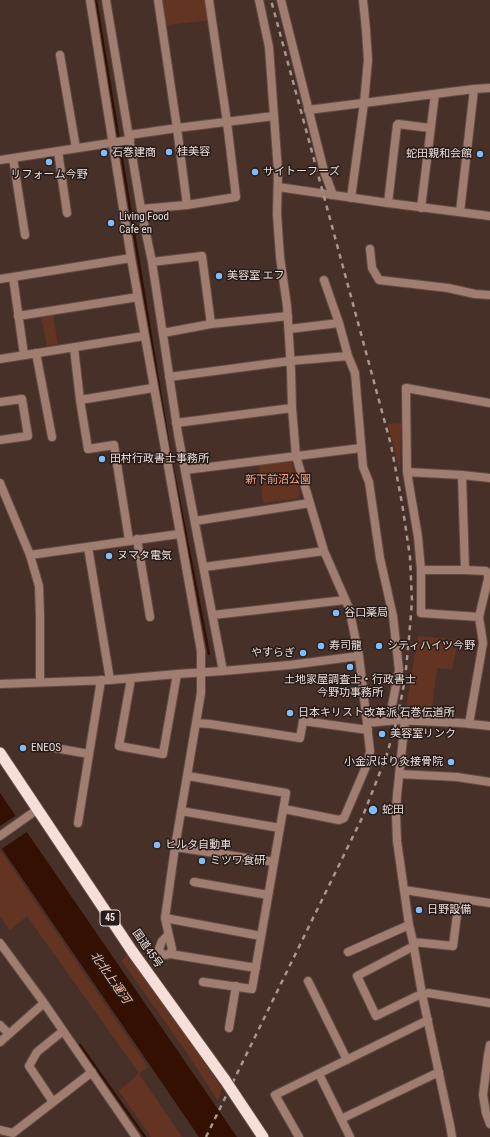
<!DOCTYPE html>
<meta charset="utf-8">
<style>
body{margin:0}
canvas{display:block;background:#473028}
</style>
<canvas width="490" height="1137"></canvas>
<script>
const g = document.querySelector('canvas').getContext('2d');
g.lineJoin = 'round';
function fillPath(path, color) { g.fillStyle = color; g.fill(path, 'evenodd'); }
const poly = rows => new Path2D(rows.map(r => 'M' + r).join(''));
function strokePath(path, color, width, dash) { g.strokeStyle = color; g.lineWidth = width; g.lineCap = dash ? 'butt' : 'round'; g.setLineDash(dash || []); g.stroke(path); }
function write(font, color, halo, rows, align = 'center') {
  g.font = font + ' "Roboto Condensed","Noto Sans JP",sans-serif'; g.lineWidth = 3; g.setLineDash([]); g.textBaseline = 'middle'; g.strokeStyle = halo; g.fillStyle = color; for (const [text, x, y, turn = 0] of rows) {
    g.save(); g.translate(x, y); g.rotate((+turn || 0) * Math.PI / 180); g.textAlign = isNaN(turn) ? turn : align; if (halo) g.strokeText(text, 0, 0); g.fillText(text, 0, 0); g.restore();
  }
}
const green = poly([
 [163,0,207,0,210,20,167,25],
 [53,315,58,344,47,346,41,316],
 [401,423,400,471,388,424],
 [288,460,292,463,300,493,298,498,263,503,259,464],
 [418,636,458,640,452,669,437,668,431,716,405,715],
 [0,850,148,1067,139,1074,182,1137,151,1137,119,1091,139,1073,27,916,10,930,0,916],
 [129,953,222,1088,218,1101,187,1053,122,961]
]);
const water = poly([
 [0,793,237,1137,199,1137,0,846]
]);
const pier = poly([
 [17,815,28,831,0,850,0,826]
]);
const stream = poly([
 [96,0,170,453,209,654],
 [80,1045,145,1137]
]);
const minor = poly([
 [90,0,131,258,201,651,201,693,175,847,165,918,172,949,170,954,165,955,161,953,159,949,162,941,168,935],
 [158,0,177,128,187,205],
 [281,0,324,171,333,195],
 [60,55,76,148],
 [308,110,474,89,490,88],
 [129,135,177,128,274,116],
 [58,151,67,213],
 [13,158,25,235],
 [0,160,130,140],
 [351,198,364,103,368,60,366,30,363,0],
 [388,203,397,125,398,124,430,128],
 [421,208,435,94],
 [141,209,187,205,236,197,227,122,209,0],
 [460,212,474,89],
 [370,249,372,268,379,280,448,288,475,294,490,295],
 [152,262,202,256,211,324],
 [13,277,24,355],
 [0,279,131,258],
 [324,280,339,323,348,356,355,373,363,467,369,482,380,558,393,616,399,670,389,721],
 [18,316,138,297],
 [289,329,339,323],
 [163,333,211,324,288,316],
 [74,348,80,400,88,449,114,445,129,540],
 [36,353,52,437],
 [0,359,144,336],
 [169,377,290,361,348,356],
 [80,400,153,388],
 [0,402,22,399,28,436,0,440],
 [176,423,292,408],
 [185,470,361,448],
 [407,472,462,475,490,478],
 [462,475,465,570],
 [195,521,310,503],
 [137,539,150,617],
 [88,547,110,680],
 [30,555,179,534],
 [204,567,324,551],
 [421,570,465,570,486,571,488,575,488,579,479,617,483,643,469,724],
 [213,615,345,600],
 [479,617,421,613,421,570,418,537,407,472,406,388,490,403],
 [359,656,367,723,397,720,461,723,490,726],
 [223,671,290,665,359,656,349,608,324,551,296,456,292,408,291,370,287,306,280,257,277,214,278,171,269,47,259,0],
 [131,679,119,746,163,754,177,674],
 [0,684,110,680,177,674,223,671,178,434,152,262,141,209,106,0],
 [405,720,397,795,396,814,397,841,409,925,413,942,422,994,450,1125,452,1137],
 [196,723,210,724,300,738,303,721,368,730],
 [44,746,89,754],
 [399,774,457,777,490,782],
 [188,776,286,793,252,989,203,982],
 [284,809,339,820,344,818,368,762,370,751,367,725],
 [181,811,280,828],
 [78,823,101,680],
 [175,847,274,862],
 [194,882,268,895],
 [404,890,490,903],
 [165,918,261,936],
 [413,942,453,946,459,899],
 [0,943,44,1003,136,1137],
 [414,946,357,976,376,1016,417,996,428,993,490,1003],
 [348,952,409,925],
 [170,954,256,968],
 [308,981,347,1060],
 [0,1025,9,1034],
 [229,1028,236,986],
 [0,1042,44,1003],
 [319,1074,350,1137],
 [53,1102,29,1066,37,1052,63,1031],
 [341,1119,439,1072],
 [0,1130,13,1133,92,1072],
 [299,1137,275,1095,428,1020]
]);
const tertiary = poly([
 [278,187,388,203,490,216],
 [0,483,30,555,39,586,40,616,40,682],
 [0,836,38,809],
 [490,1045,488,1055,483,1095,486,1113,490,1124]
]);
const trunk = poly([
 [0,753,132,951,225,1080],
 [235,1095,263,1137]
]);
const rail = poly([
 [206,1137,362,818,386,757,397,720,405,679,409,638,412,601,410,557,402,503,391,445,271,0]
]);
const trunkBridge = poly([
 [225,1080,235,1095]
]);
const markers = [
 [169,152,4,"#81bdfa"],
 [104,153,4,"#81bdfa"],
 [480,154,4,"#81bdfa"],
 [49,162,4,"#81bdfa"],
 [255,172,4,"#81bdfa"],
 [111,223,4,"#81bdfa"],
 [219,276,4,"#81bdfa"],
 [102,459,4,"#81bdfa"],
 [109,556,4,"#81bdfa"],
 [336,613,4,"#81bdfa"],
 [321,646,4,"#81bdfa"],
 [379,646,4,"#81bdfa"],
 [303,653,4,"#81bdfa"],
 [350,667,4,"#81bdfa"],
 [290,713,4,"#81bdfa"],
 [382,734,4,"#81bdfa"],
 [23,748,4,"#81bdfa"],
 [451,762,4,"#81bdfa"],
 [373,810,5,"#81bdfa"],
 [157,845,4,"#81bdfa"],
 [202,861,4,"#81bdfa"],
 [419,910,4,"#81bdfa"]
];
const shields = [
 [110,918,20]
];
const shieldNames = [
 ["45",110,918]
];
const poiNames = [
 ["桂美容",177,152],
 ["石巻建商",112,153],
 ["蛇田親和会館",472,154,"right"],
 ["サイトーフーズ",263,172],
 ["リフォーム今野",49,175,"center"],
 ["Living Food",119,217],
 ["Cafe en",119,230],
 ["美容室 エフ",227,276],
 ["田村行政書士事務所",110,459],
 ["ヌマタ電気",117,556],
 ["谷口薬局",344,613],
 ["寿司龍",329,646],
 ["シティハイツ今野",387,646],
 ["やすらぎ",295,653,"right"],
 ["土地家屋調査士・行政書士",350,680,"center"],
 ["今野功事務所",350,693,"center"],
 ["日本キリスト改革派 石巻伝道所",298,713],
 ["美容室リンク",390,734],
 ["ENEOS",31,748],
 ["小金沢はり灸接骨院",443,762,"right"],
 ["蛇田",382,810],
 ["ヒルタ自動車",165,845],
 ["ミツワ食研",210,861],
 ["日野設備",427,910]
];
const parkNames = [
 ["新下前沼公園",278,480]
];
const streetNames = [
 ["国道45号",147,949,55]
];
const waterNames = [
 ["北北上運河",110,978,55]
];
fillPath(green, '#643423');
fillPath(water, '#341003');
fillPath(pier, '#473028');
strokePath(stream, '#341003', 2.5);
strokePath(minor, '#624c44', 10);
strokePath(tertiary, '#624c44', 10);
strokePath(trunk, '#624c44', 13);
strokePath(minor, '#a07d71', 8);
strokePath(tertiary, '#a07d71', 8);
strokePath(trunk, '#f5dfd8', 11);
strokePath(rail, '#a9968f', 2.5, [5, 5]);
strokePath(trunkBridge, '#624c44', 13, []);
strokePath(trunkBridge, '#f5dfd8', 11);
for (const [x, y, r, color] of markers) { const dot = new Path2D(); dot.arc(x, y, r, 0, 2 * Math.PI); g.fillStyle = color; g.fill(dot); strokePath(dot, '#261b18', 1.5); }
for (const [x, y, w] of shields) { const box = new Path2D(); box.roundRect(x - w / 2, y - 8, w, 16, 3); g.fillStyle = '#261b18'; g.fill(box); strokePath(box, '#edded8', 1); }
write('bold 10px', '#edded8', null, shieldNames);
write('11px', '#edded8', '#261b18', poiNames, 'left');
write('11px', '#fba689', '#261b18', parkNames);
write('11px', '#edded8', '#261b18', streetNames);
write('italic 12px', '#f7b6a0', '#261b18', waterNames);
</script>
